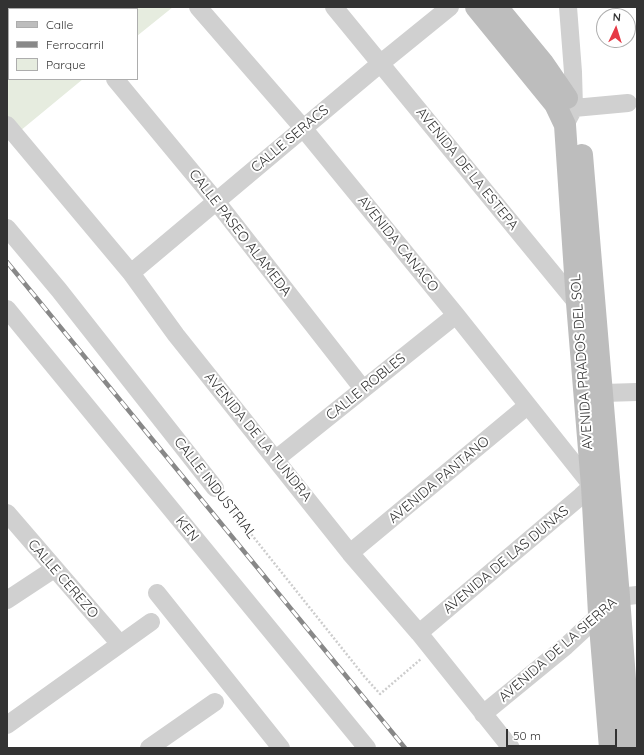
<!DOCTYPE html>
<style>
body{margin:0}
#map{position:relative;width:644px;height:755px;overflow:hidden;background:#fff;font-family:Quicksand,sans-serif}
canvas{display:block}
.frame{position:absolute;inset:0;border:8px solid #333;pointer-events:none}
.legend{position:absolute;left:8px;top:8px;width:130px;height:72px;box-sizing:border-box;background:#fff;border:1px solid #adadad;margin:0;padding:5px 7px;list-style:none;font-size:12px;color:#333}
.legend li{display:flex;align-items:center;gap:8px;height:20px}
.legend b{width:20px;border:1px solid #adadad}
.north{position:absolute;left:596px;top:8px;width:40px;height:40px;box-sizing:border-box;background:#fff;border:1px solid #adadad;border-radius:50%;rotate:4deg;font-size:11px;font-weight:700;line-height:16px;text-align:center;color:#333}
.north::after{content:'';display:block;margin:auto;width:14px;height:18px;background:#e63946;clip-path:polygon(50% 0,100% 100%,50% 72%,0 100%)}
.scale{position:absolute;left:506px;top:729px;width:111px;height:18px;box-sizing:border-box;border:2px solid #333;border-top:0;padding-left:5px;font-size:12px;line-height:14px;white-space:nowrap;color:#333;-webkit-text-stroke:3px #fff;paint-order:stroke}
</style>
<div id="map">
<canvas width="644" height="755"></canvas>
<div class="frame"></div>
<ul class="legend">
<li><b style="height:5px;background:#bdbdbd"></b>Calle</li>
<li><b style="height:5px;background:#888"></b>Ferrocarril</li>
<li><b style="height:11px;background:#e6ecdf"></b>Parque</li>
</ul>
<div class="north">N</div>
<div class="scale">50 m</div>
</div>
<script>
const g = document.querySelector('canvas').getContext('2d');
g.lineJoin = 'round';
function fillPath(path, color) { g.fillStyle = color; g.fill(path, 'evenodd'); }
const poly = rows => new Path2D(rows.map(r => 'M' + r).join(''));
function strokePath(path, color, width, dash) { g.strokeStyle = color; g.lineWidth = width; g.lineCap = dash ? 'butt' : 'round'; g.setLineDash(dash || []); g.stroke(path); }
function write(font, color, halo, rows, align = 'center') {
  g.font = font + ' Quicksand,sans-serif'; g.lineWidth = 4; g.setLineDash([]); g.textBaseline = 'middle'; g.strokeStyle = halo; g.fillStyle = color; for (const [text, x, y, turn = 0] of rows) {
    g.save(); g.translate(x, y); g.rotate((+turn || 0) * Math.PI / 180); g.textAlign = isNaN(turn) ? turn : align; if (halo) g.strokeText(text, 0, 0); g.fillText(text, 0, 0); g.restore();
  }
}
const green = poly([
 [68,7,173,7,137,36,137,9,70,9],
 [9,41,9,79,83,79,20,131,7,115,7,43]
]);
const path = poly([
 [224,500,364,676,380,694,421,659]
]);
const street = poly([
 [56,7,57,9],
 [198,7,303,128,456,315,592,486],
 [334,7,581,308],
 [115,79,216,201,363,389],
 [574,108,628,103],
 [7,125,131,273,176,335,350,553,419,633,511,748],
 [565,125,574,108,573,72,568,7],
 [7,228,59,290,215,488],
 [131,273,381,63,450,7],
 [7,309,367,748],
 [603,393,637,392],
 [276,459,456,315],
 [7,513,120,644],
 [350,553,527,406],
 [157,593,281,748],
 [7,600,54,569],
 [419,633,581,496,592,486],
 [483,714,566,646,619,597,637,595],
 [7,725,151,622],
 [149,748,215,702]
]);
const secondary = poly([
 [476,7,555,104,565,125,577,303,592,486,599,614,610,748],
 [497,7,543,63,567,98],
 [582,155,619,597,630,748]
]);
const rail = poly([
 [7,262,405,748]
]);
const streetNames = [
 ["CALLE SERACS",290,139,-40],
 ["AVENIDA DE LA ESTEPA",467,169,51],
 ["CALLE PASEO ALAMEDA",240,233,52],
 ["AVENIDA CANACO",398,244,51],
 ["AVENIDA PRADOS DEL SOL",582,362,-94],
 ["CALLE ROBLES",366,387,-39],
 ["AVENIDA DE LA TUNDRA",258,437,51],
 ["AVENIDA PANTANO",439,480,-40],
 ["CALLE INDUSTRIAL",215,488,52],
 ["KEN",187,529,51],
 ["AVENIDA DE LAS DUNAS",506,560,-40],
 ["CALLE CEREZO",63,579,49],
 ["AVENIDA DE LA SIERRA",558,650,-41]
];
fillPath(green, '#e6ecdf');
strokePath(path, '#cdcdcd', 2.5, [2, 2]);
strokePath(street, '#d0d0d0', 18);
strokePath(secondary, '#bdbdbd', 22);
strokePath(rail, '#888', 4.5);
strokePath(rail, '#fff', 3, [9]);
write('14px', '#333', '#fff', streetNames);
</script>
